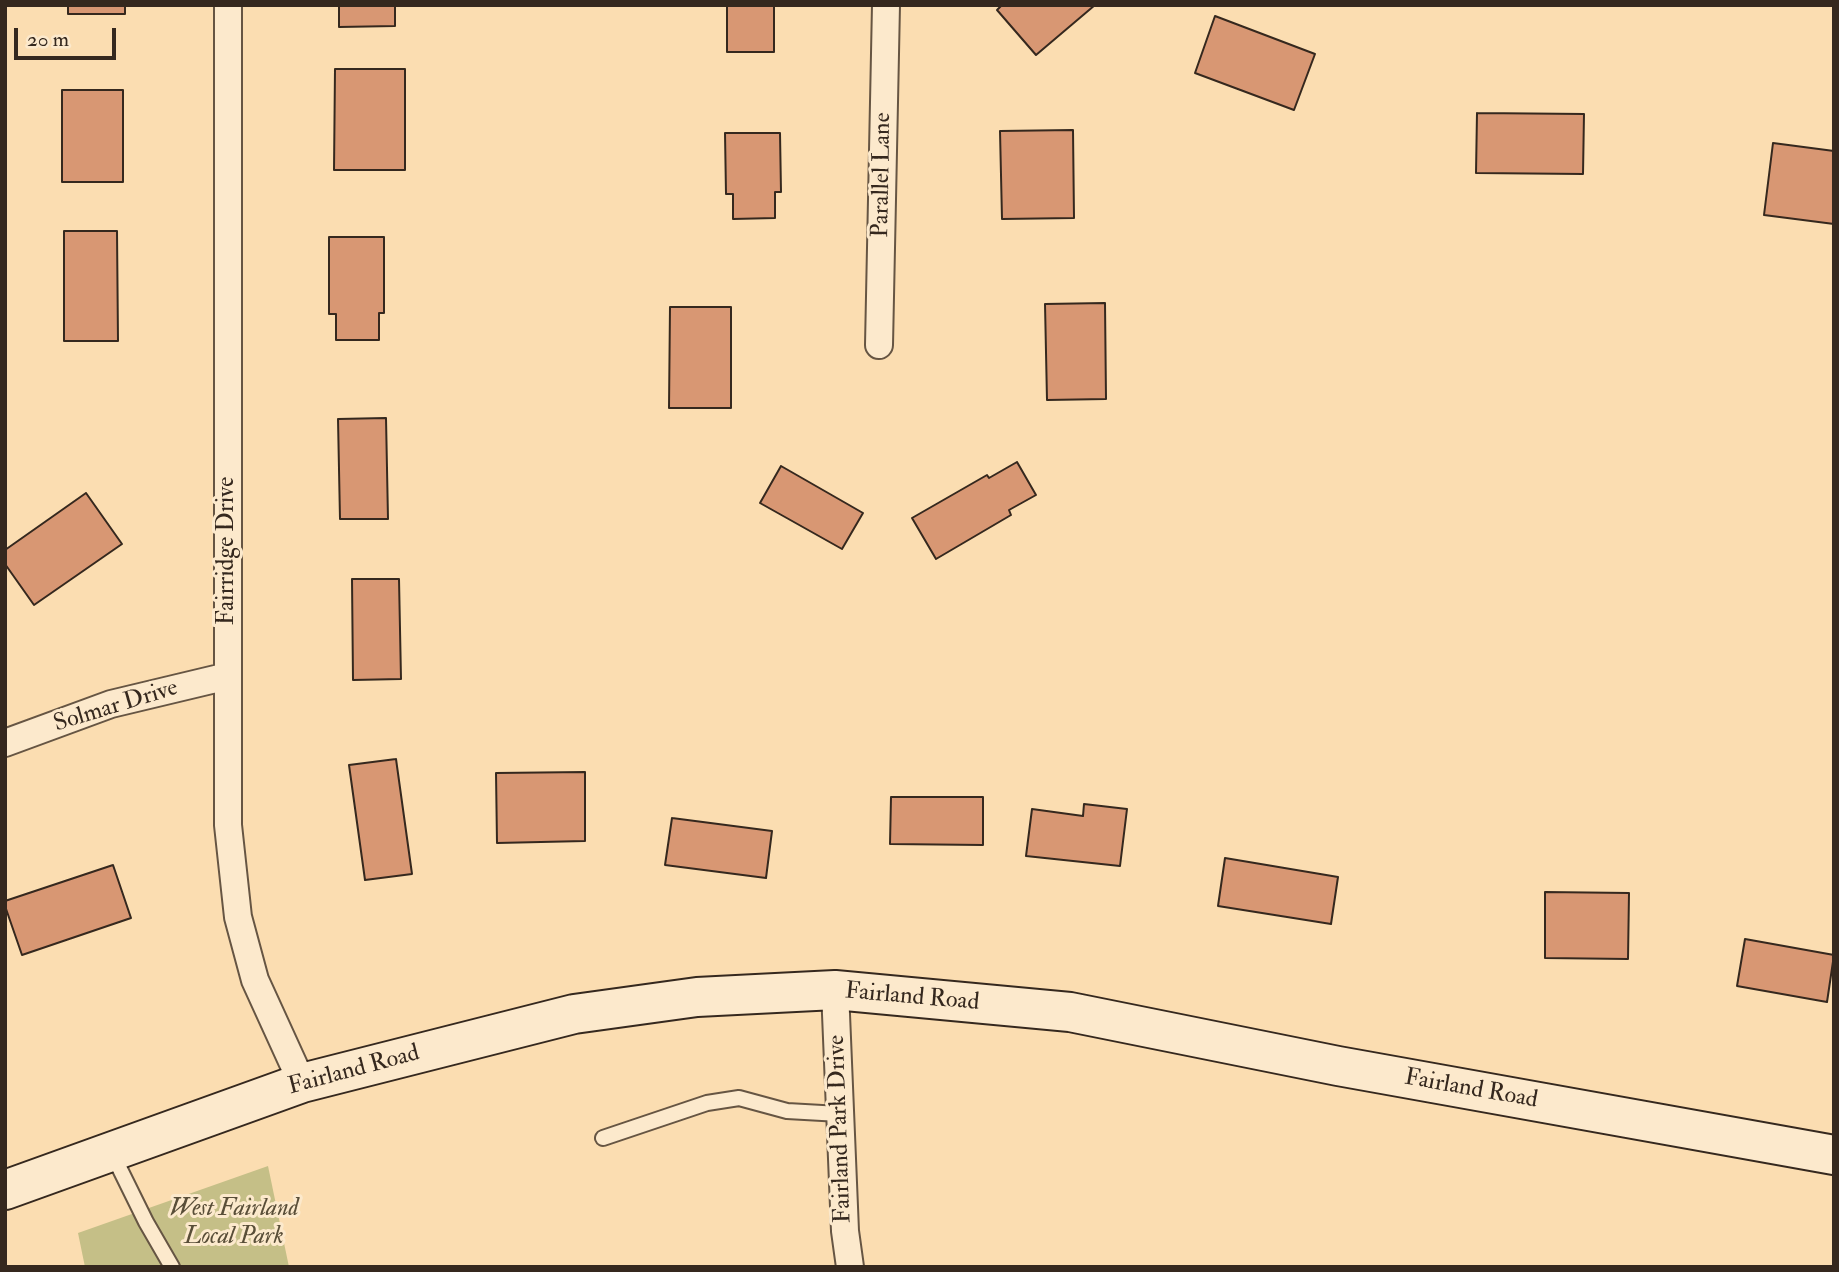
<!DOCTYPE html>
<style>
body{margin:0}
#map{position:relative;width:1839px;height:1272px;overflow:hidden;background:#fbddb1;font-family:"IM FELL Double Pica",serif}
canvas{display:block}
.frame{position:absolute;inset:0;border:7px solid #35281e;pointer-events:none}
.scale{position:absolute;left:14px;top:28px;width:102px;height:32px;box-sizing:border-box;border:4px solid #35281e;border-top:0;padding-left:9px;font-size:21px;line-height:24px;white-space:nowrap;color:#35281e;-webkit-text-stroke:5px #fce9cc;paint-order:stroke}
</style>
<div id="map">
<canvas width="1839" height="1272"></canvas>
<div class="frame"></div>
<div class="scale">20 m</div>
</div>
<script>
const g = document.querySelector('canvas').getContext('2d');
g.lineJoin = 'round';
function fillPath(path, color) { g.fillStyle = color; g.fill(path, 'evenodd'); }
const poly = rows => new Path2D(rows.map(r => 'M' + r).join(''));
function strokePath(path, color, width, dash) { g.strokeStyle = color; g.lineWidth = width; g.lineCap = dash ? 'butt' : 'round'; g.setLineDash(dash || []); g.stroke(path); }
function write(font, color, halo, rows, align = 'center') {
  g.font = font + ' "IM FELL Double Pica",serif'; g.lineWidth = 6; g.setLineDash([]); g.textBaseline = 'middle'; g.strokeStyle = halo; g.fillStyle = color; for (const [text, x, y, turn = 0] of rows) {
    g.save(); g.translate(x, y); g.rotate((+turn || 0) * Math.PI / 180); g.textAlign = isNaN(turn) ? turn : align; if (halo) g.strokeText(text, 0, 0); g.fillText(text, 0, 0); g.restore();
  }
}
const green = poly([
 [268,1166,289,1267,85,1267,78,1233]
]);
const building = poly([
 [68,5,125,5,125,14,68,14,68,5],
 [339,5,395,5,395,26,339,27,339,5],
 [727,5,774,5,774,52,727,52,727,5],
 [1002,5,1095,5,1036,55,997,10,1002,5],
 [1215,16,1315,54,1294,110,1195,73,1215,16],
 [335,69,405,69,405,170,334,170,335,69],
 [62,90,123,90,123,182,62,182,62,90],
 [1477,113,1584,114,1583,174,1476,173,1477,113],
 [1073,130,1074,218,1002,219,1000,131,1073,130],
 [725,133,780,133,781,192,775,192,775,218,733,219,733,194,726,194,725,133],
 [1773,143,1834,151,1834,224,1764,215,1773,143],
 [64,231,117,231,118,341,64,341,64,231],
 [329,237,384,237,384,313,379,313,379,340,336,340,336,314,329,314,329,237],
 [1105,303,1106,399,1047,400,1045,304,1105,303],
 [670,307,731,307,731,408,669,408,670,307],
 [386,418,388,519,340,519,338,419,386,418],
 [1017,462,1036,495,1009,510,1011,515,936,559,912,518,987,475,989,478,1017,462],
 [781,466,863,513,842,549,760,503,781,466],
 [86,493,122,544,34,605,5,564,5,550,86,493],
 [352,579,399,579,401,679,353,680,352,579],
 [396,759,412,874,365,880,349,765,396,759],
 [585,772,585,841,497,843,496,773,585,772],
 [891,797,983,797,983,845,890,844,891,797],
 [1084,804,1127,809,1120,866,1026,856,1032,809,1083,816,1084,804],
 [672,818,772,831,766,878,665,865,672,818],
 [1225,858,1338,877,1331,924,1218,906,1225,858],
 [113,865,131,918,22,955,5,906,5,901,113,865],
 [1545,892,1629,893,1628,959,1545,958,1545,892],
 [1745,939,1834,955,1827,1002,1737,986,1745,939]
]);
const service = poly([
 [603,1138,707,1103,739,1098,787,1111,840,1114],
 [112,1153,146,1222,172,1267]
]);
const minor = poly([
 [228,5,228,825,238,917,255,980,302,1083],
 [879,345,886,5],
 [5,743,111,704,228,676],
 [835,990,845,1231,850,1267]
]);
const secondary = poly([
 [5,1190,302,1083,574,1014,697,997,835,990,1070,1012,1338,1066,1834,1155]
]);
const streetNames = [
 ["Parallel Lane",883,175,-89],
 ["Fairridge Drive",228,551,-90],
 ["Solmar Drive",116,707,-17],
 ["Fairland Road",912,998,5],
 ["Fairland Road",354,1071,-15],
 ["Fairland Road",1471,1090,10],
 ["Fairland Park Drive",841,1129,-92]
];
const parkNames = [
 ["West Fairland",234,1210],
 ["Local Park",234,1238]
];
fillPath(green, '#c5bf87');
fillPath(building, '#d89773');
strokePath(building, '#35281e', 2);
strokePath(service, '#665543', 18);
strokePath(minor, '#665543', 30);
strokePath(secondary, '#35281e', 42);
strokePath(service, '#fce9cc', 14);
strokePath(minor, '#fce9cc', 26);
strokePath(secondary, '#fce9cc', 38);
write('24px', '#35281e', '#fce9cc', streetNames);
write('italic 24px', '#594e38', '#fce9cc', parkNames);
</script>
